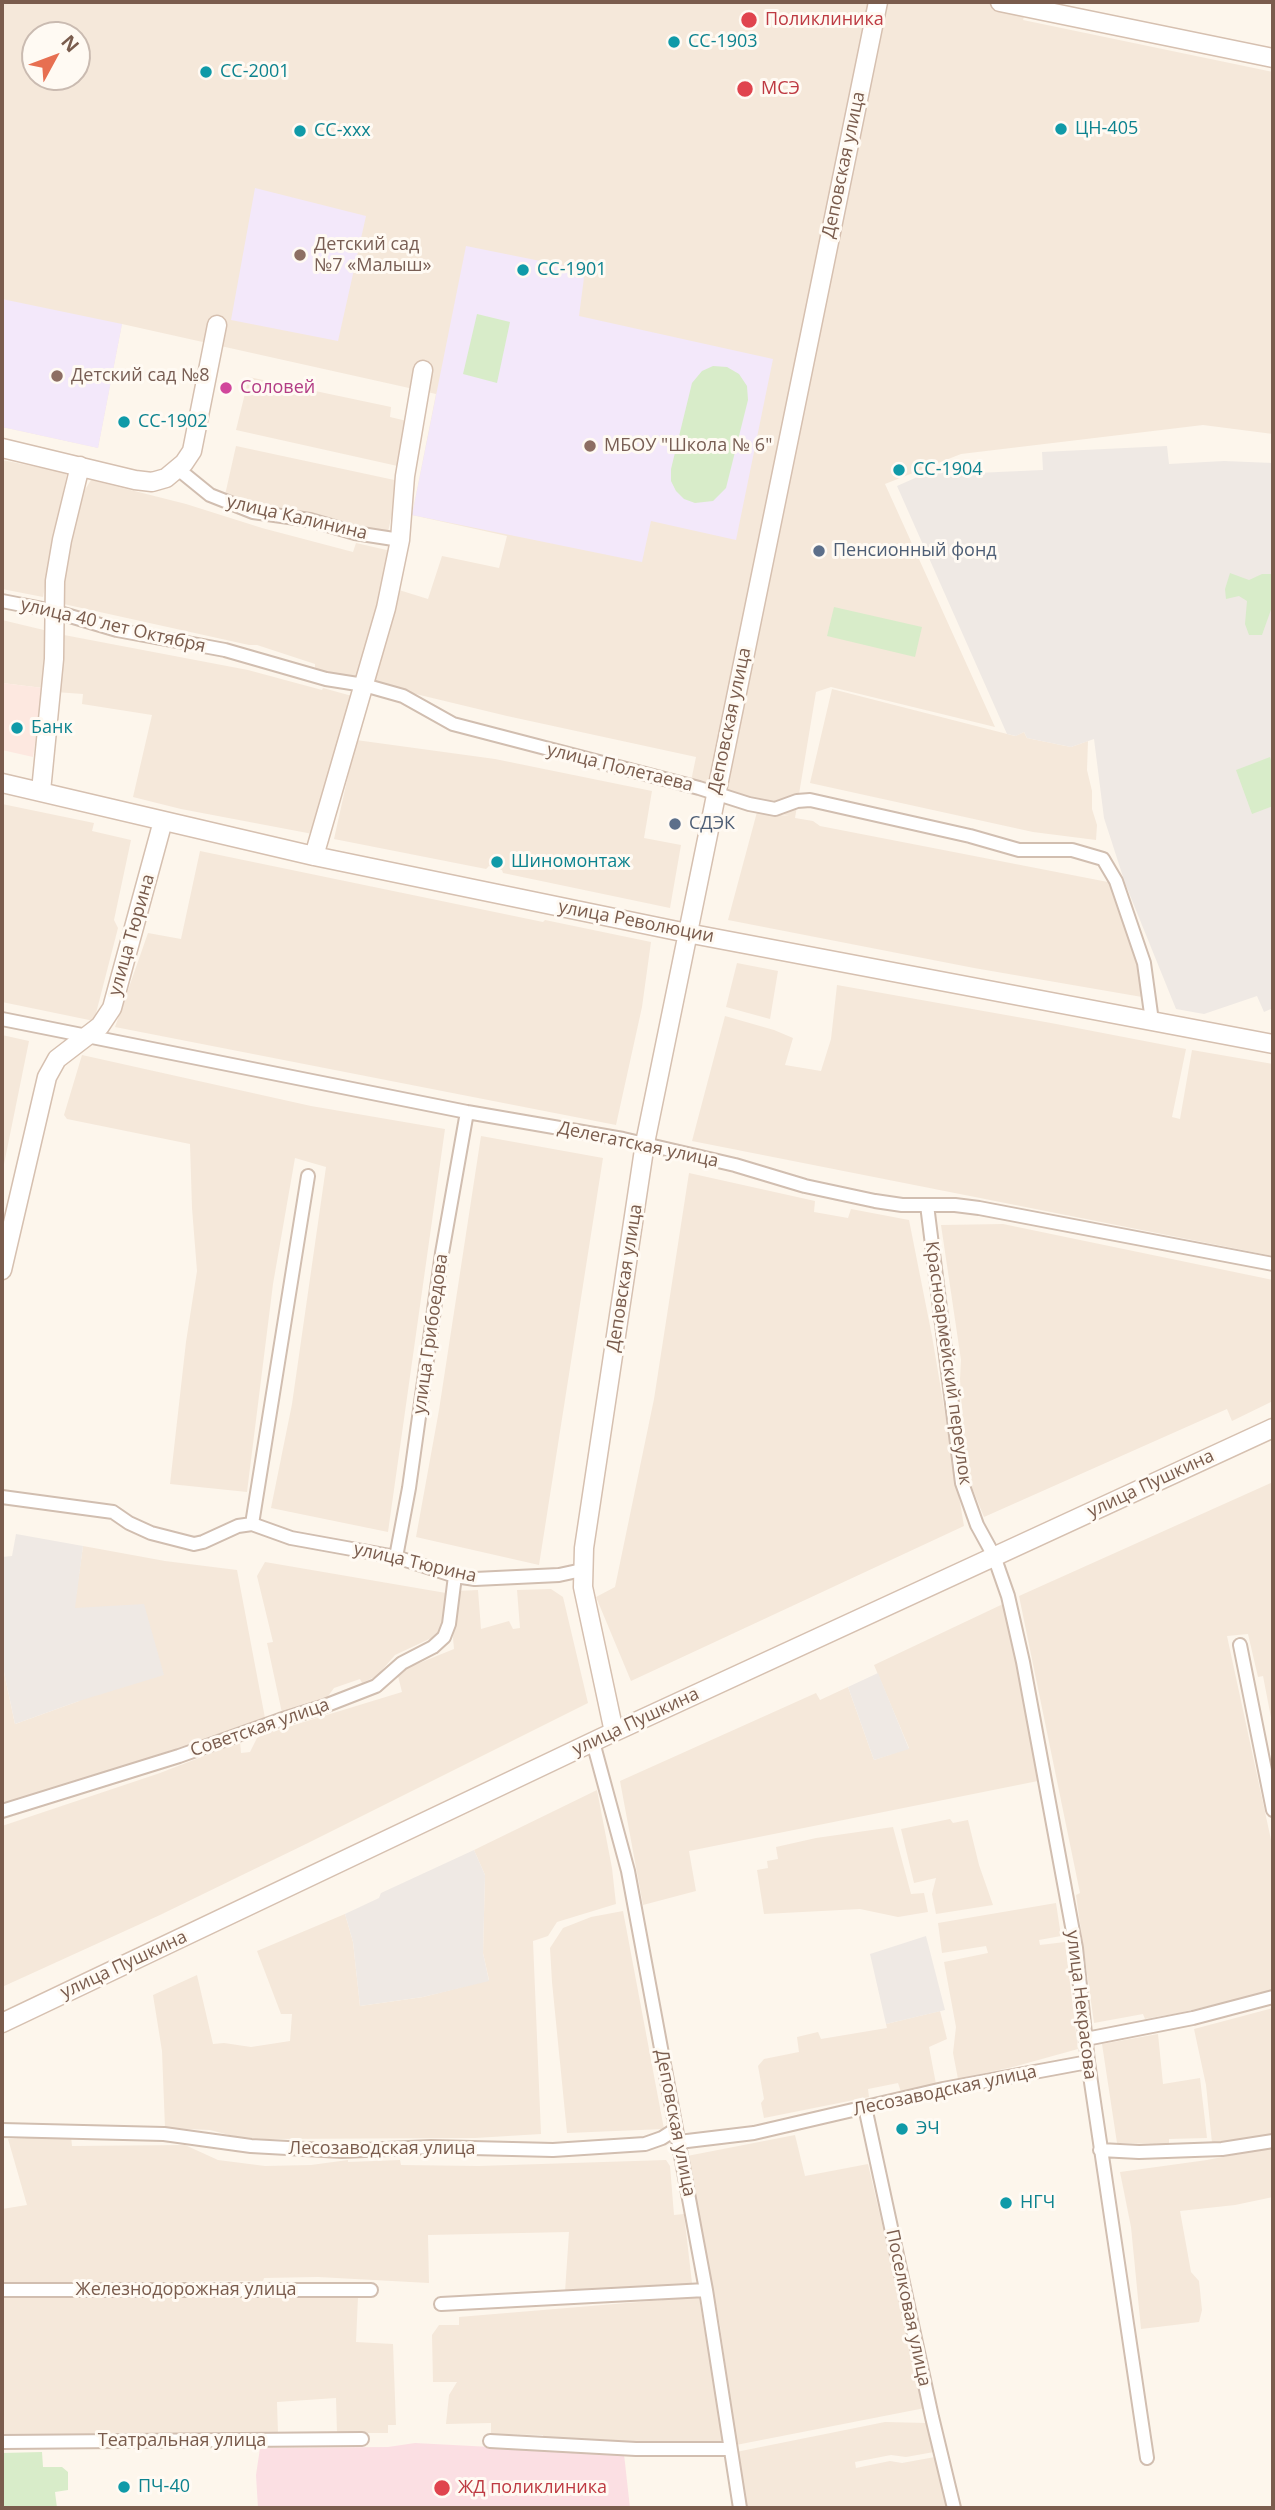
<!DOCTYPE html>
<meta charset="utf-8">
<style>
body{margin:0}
#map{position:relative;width:1275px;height:2510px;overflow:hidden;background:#fdf6ec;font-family:"Open Sans",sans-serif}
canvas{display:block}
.frame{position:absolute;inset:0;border:4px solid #7a5c4d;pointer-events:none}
.north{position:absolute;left:21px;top:21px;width:70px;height:70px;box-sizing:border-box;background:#fffaf3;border:2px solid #cabbb1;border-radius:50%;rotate:49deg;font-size:19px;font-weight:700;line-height:28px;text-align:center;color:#7a5c4d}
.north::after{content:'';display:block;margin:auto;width:24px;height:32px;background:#e76f51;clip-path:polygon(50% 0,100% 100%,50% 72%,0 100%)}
</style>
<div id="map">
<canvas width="1275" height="2510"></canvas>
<div class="frame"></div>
<div class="north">N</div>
</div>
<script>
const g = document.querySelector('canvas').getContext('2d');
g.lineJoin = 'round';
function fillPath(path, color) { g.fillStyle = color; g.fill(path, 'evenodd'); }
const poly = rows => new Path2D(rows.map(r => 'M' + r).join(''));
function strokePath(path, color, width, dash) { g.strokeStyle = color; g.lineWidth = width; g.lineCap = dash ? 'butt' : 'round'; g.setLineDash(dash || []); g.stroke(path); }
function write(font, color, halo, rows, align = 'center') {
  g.font = font + ' "Open Sans",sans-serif'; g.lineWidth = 6; g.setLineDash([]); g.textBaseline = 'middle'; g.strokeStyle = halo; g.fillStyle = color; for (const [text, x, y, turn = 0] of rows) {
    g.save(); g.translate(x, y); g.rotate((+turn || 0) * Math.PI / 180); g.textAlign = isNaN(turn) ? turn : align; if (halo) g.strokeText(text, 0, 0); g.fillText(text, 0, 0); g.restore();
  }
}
const residential = poly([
 [2,2,1028,2,1023,20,1273,72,1273,434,1203,425,961,454,885,484,995,727,831,687,816,692,795,818,813,821,820,826,1113,883,1140,970,1144,985,1142,997,974,968,728,920,757,812,789,816,689,791,696,757,507,716,370,683,381,637,399,590,428,599,442,556,499,568,507,536,412,515,436,394,122,324,98,448,2,427],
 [35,35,77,35,77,77,35,77],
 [249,377,391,407,390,417,411,422,402,467,236,430],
 [236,446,399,481,388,532,225,495],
 [2,460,67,473,43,597,2,589],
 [91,480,186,504,262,528,353,552,356,543,391,551,357,680,315,669,315,664,257,645,249,645,59,603,70,538,81,496],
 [2,620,48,631,43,688,2,683],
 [64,635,248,670,322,690,323,688,352,696,318,835,181,809,133,797,152,715,82,704,83,694,55,692],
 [832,689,1015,736,1024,732,1027,738,1071,747,1088,741,1087,770,1092,791,1092,809,1097,825,1096,840,1033,832,810,783],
 [356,740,495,759,652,791,644,838,681,845,670,908,503,873,502,870,489,866,486,869,334,839],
 [2,804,94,823,92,831,131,840,114,920,118,928,94,1021,2,1002],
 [200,851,543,922,545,920,651,942,642,1007,616,1125,115,1027,148,933,181,939],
 [737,963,778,971,770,1019,726,1007],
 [837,985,1051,1023,1186,1049,1172,1117,1180,1119,1192,1050,1273,1064,1273,1256,692,1141,725,1016,774,1030,793,1038,785,1065,821,1071,831,1039],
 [2,1035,29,1041,2,1174],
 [82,1055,311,1106,445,1129,388,1532,271,1508,292,1404,326,1167,295,1158,273,1284,247,1492,170,1484,186,1342,197,1271,192,1208,190,1144,67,1119,64,1115],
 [481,1136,603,1158,539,1565,416,1537,439,1410],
 [689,1173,815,1201,814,1212,848,1218,851,1209,909,1220,932,1336,964,1526,631,1681,596,1597,615,1587,654,1399],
 [1003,1224,1273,1280,1273,1401,1232,1421,1227,1409,984,1517,966,1473,960,1379,961,1360,941,1225],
 [1273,1482,1273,1728,1263,1676,1258,1677,1248,1634,1227,1636,1273,1849,1273,1991,1179,2013,1145,2019,1143,2014,1094,2023,1076,1895,1080,1893,1019,1596],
 [83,1546,165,1561,237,1570,265,1718,101,1774,2,1804,2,1663,15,1724,79,1701,74,1609],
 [265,1562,446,1593,443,1629,440,1634,395,1655,377,1676,362,1683,360,1679,334,1688,323,1703,282,1713,267,1643,273,1642,257,1576],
 [551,1589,563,1597,588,1703,308,1843,160,1915,2,1987,2,1826,160,1773,240,1742,241,1753,250,1752,258,1736,402,1692,397,1672,454,1649,453,1638,456,1591,478,1590,481,1629,509,1621,513,1629,520,1628,517,1590],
 [1003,1604,1019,1676,1038,1781,689,1851,696,1891,643,1905,620,1781,816,1693,820,1700,848,1687,874,1760,909,1748,874,1665],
 [597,1790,612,1868,616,1904,557,1922,548,1936,533,1941,541,2134,475,2138,265,2139,237,2137,210,2130,165,2128,162,2051,153,1995,197,1975,213,2044,224,2043,251,2047,290,2041,292,2014,281,2014,257,1951,345,1914,353,1942,360,2006,423,1997,489,1980,483,1953,485,1875,474,1850],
 [950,1819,953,1823,968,1820,979,1865,993,1905,936,1914,932,1894,936,1878,914,1883,901,1829],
 [893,1827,911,1894,924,1893,928,1912,898,1917,860,1909,764,1914,757,1870,768,1868,767,1861,778,1859,776,1847,816,1838],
 [1056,1903,1061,1936,1039,1940,1040,1945,1065,1942,1078,2049,1013,2067,958,2079,953,2053,956,2027,944,1962,988,1953,986,1946,942,1953,938,1923],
 [623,1911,664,2129,567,2133,552,1982,550,1948,563,1928,591,1917],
 [1273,2008,1273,2134,1248,2141,1212,2143,1206,2085,1194,2029],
 [940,2011,947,2039,929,2047,936,2084,901,2092,898,2083,868,2089,869,2097,764,2118,761,2103,764,2099,758,2066,764,2059,799,2052,797,2037,818,2032,821,2039,887,2028,886,2024],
 [1158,2034,1163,2084,1200,2078,1207,2138,1169,2139,1169,2144,1117,2143,1102,2044],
 [795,2135,805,2176,868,2164,925,2408,736,2445,720,2326,687,2156],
 [71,2136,72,2146,185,2145,218,2160,265,2166,311,2165,348,2160,348,2162,400,2160,401,2165,479,2166,666,2160,670,2166,674,2215,684,2214,692,2283,682,2286,565,2292,569,2232,428,2235,429,2283,318,2277,264,2278,263,2281,2,2283,2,2209,27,2205,8,2139],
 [1273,2147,1273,2197,1235,2205,1180,2211,1191,2272,1199,2281,1202,2310,1199,2322,1141,2329,1131,2227,1120,2172,1207,2160],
 [2,2295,358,2297,356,2342,393,2344,396,2425,388,2425,388,2433,337,2433,336,2398,277,2402,278,2433,2,2435],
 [699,2297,723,2442,663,2444,544,2439,543,2435,491,2434,491,2423,446,2424,449,2395,457,2382,433,2382,432,2335,439,2325,459,2325,459,2317],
 [885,2422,927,2423,934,2452,906,2457,891,2455,855,2462,856,2468,890,2461,902,2463,935,2457,947,2508,745,2508,736,2452]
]);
const commercial = poly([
 [2,683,43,688,33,757,2,750]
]);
const industrial = poly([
 [1167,446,1169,464,1224,461,1273,463,1273,1008,1264,1012,1257,996,1204,1014,1176,1009,1125,883,1104,818,1094,739,1071,747,1027,738,1024,732,1016,736,1007,734,897,486,949,463,954,474,1043,470,1042,452],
 [16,1534,83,1546,75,1608,144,1604,164,1675,79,1701,15,1724,2,1663,2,1557,12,1556],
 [878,1673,909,1749,874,1760,848,1687],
 [474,1850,485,1875,483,1953,489,1981,423,1997,360,2006,353,1942,345,1914,379,1898,381,1893],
 [926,1936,945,2010,886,2024,870,1954]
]);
const education = poly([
 [255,188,366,216,338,341,231,320],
 [466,246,585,270,579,316,773,359,736,540,651,521,642,562,412,515],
 [2,299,122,324,98,448,2,427]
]);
const medical = poly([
 [415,2443,624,2454,630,2508,258,2508,256,2475,260,2448,388,2447]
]);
const green = poly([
 [477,314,510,322,497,383,463,374],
 [713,366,727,367,739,374,747,386,748,400,726,488,713,501,695,503,684,499,676,491,671,481,671,469,692,383,702,371],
 [1273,571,1273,604,1262,635,1249,635,1245,624,1247,601,1239,596,1226,599,1225,589,1230,573,1249,580,1262,574,1271,574],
 [834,607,922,627,915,657,827,636],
 [1270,757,1273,766,1273,806,1252,814,1236,770],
 [42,2452,43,2467,62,2467,68,2472,68,2490,55,2492,57,2508,4,2508,2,2498,2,2453]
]);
const street = poly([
 [178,469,210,495,253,512,310,520,355,533,400,540],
 [2,601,53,611,117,630,225,650,326,679,364,685,403,696,453,724,699,788,749,804,775,809,797,801,810,800,970,836,1019,850,1072,850,1103,859,1116,881,1144,963,1152,1021],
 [2,1019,467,1112,623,1139,735,1165,805,1186,875,1201,902,1205,955,1205,979,1208,1273,1264],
 [927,1205,962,1483,977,1525,994,1556,1008,1596,1023,1662,1076,1948,1088,2062,1147,2458],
 [2,1497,113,1512,129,1523,151,1533,194,1544,203,1542,238,1526,252,1524,291,1538,396,1557,455,1576,475,1579,559,1575,582,1570],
 [252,1524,308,1176],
 [396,1557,409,1488,442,1253,467,1112],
 [1240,1645,1273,1810],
 [593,1742,628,1871,706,2290,740,2508],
 [2,1811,179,1756,280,1720,322,1707,376,1686,402,1663,433,1647,444,1637,449,1624,455,1576],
 [1086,2039,1193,2018,1273,1997],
 [865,2107,932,2417,954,2508],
 [2,2130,164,2134,251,2146,342,2151,431,2147,553,2150,645,2144,662,2138,676,2129],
 [679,2142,754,2133,943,2089,1088,2062],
 [1100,2150,1139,2152,1222,2149,1273,2141],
 [2,2290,371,2290],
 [441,2304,706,2290],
 [490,2441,636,2449,729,2449],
 [2,2442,362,2439]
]);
const secondary = poly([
 [1000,2,1273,58],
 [2,448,135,480,152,482,166,478,184,463,192,451,217,325],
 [2,783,314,856,687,933,1273,1044],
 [41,791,54,659,55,581,62,540,80,466],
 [314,856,386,608,400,540,405,476,423,370],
 [2,1270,47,1077,57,1059,100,1026,112,1008,163,821],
 [614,1732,583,1587,584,1548,645,1143,878,2],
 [2,2023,601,1738,1273,1428]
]);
const markers = [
 [749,20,9,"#e0444e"],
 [674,42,7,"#0f9aa8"],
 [206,72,7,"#0f9aa8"],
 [745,89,9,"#e0444e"],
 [1061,129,7,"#0f9aa8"],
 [300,131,7,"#0f9aa8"],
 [300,255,7,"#8d6e63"],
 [523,270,7,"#0f9aa8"],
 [57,376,7,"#8d6e63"],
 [226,388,7,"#d1479c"],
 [124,422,7,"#0f9aa8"],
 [590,446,7,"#8d6e63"],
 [899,470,7,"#0f9aa8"],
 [819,551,7,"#5c6f8a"],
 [17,728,7,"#0f9aa8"],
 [675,824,7,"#5c6f8a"],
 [497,862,7,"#0f9aa8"],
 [902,2129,7,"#0f9aa8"],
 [1006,2203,7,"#0f9aa8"],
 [124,2487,7,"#0f9aa8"],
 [442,2488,9,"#e0444e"]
];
const healthNames = [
 ["Поликлиника",765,20],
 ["МСЭ",761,89],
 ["ЖД поликлиника",458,2488]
];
const cultureNames = [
 ["СС-1903",688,42],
 ["СС-2001",220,72],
 ["ЦН-405",1075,129],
 ["СС-ххх",314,131],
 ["СС-1901",537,270],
 ["СС-1902",138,422],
 ["СС-1904",913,470],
 ["Банк",31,728],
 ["Шиномонтаж",511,862],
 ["ЭЧ",916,2129],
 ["НГЧ",1020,2203],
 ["ПЧ-40",138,2487]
];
const streetNames = [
 ["Деповская улица",844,165,-78],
 ["улица Калинина",297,518,13],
 ["улица 40 лет Октября",113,626,13],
 ["Деповская улица",730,721,-78],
 ["улица Полетаева",620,768,14],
 ["улица Революции",636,922,11],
 ["улица Тюрина",132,935,-74],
 ["Делегатская улица",638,1145,12],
 ["Деповская улица",625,1278,-81],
 ["улица Грибоедова",431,1334,-82],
 ["Красноармейский переулок",948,1363,82],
 ["улица Пушкина",1151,1484,-25],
 ["улица Тюрина",415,1563,13],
 ["улица Пушкина",636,1722,-25],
 ["Советская улица",260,1728,-19],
 ["улица Пушкина",124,1965,-25],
 ["улица Некрасова",1081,2005,83],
 ["Лесозаводская улица",945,2091,-12],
 ["Деповская улица",675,2123,79],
 ["Лесозаводская улица",382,2149],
 ["Железнодорожная улица",186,2290],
 ["Поселковая улица",908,2308,78],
 ["Театральная улица",182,2441]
];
const educationNames = [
 ["Детский сад",314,245],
 ["№7 «Малыш»",314,266],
 ["Детский сад №8",71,376],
 ["МБОУ \"Школа № 6\"",604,446]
];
const hotelNames = [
 ["Соловей",240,388]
];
const serviceNames = [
 ["Пенсионный фонд",833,551],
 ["СДЭК",689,824]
];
fillPath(residential, '#f5e8da');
fillPath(commercial, '#fde8e0');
fillPath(industrial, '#efe9e4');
fillPath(education, '#f3e8fa');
fillPath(medical, '#fbdfe3');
fillPath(green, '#d8ecc9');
strokePath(street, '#d1beb0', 16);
strokePath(secondary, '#d6c0b0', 21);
strokePath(street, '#fff', 12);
strokePath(secondary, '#fff', 18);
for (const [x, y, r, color] of markers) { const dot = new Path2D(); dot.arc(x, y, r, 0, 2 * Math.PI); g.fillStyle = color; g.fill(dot); strokePath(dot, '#fffaf3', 2.5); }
write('18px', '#be3a42', '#fffaf3', healthNames, 'left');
write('18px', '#0d838f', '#fffaf3', cultureNames, 'left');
write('18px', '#7a5c4d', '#fffaf3', streetNames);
write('18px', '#785e54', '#fffaf3', educationNames, 'left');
write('18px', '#b23c85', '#fffaf3', hotelNames, 'left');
write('18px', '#4e5e75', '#fffaf3', serviceNames, 'left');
</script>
